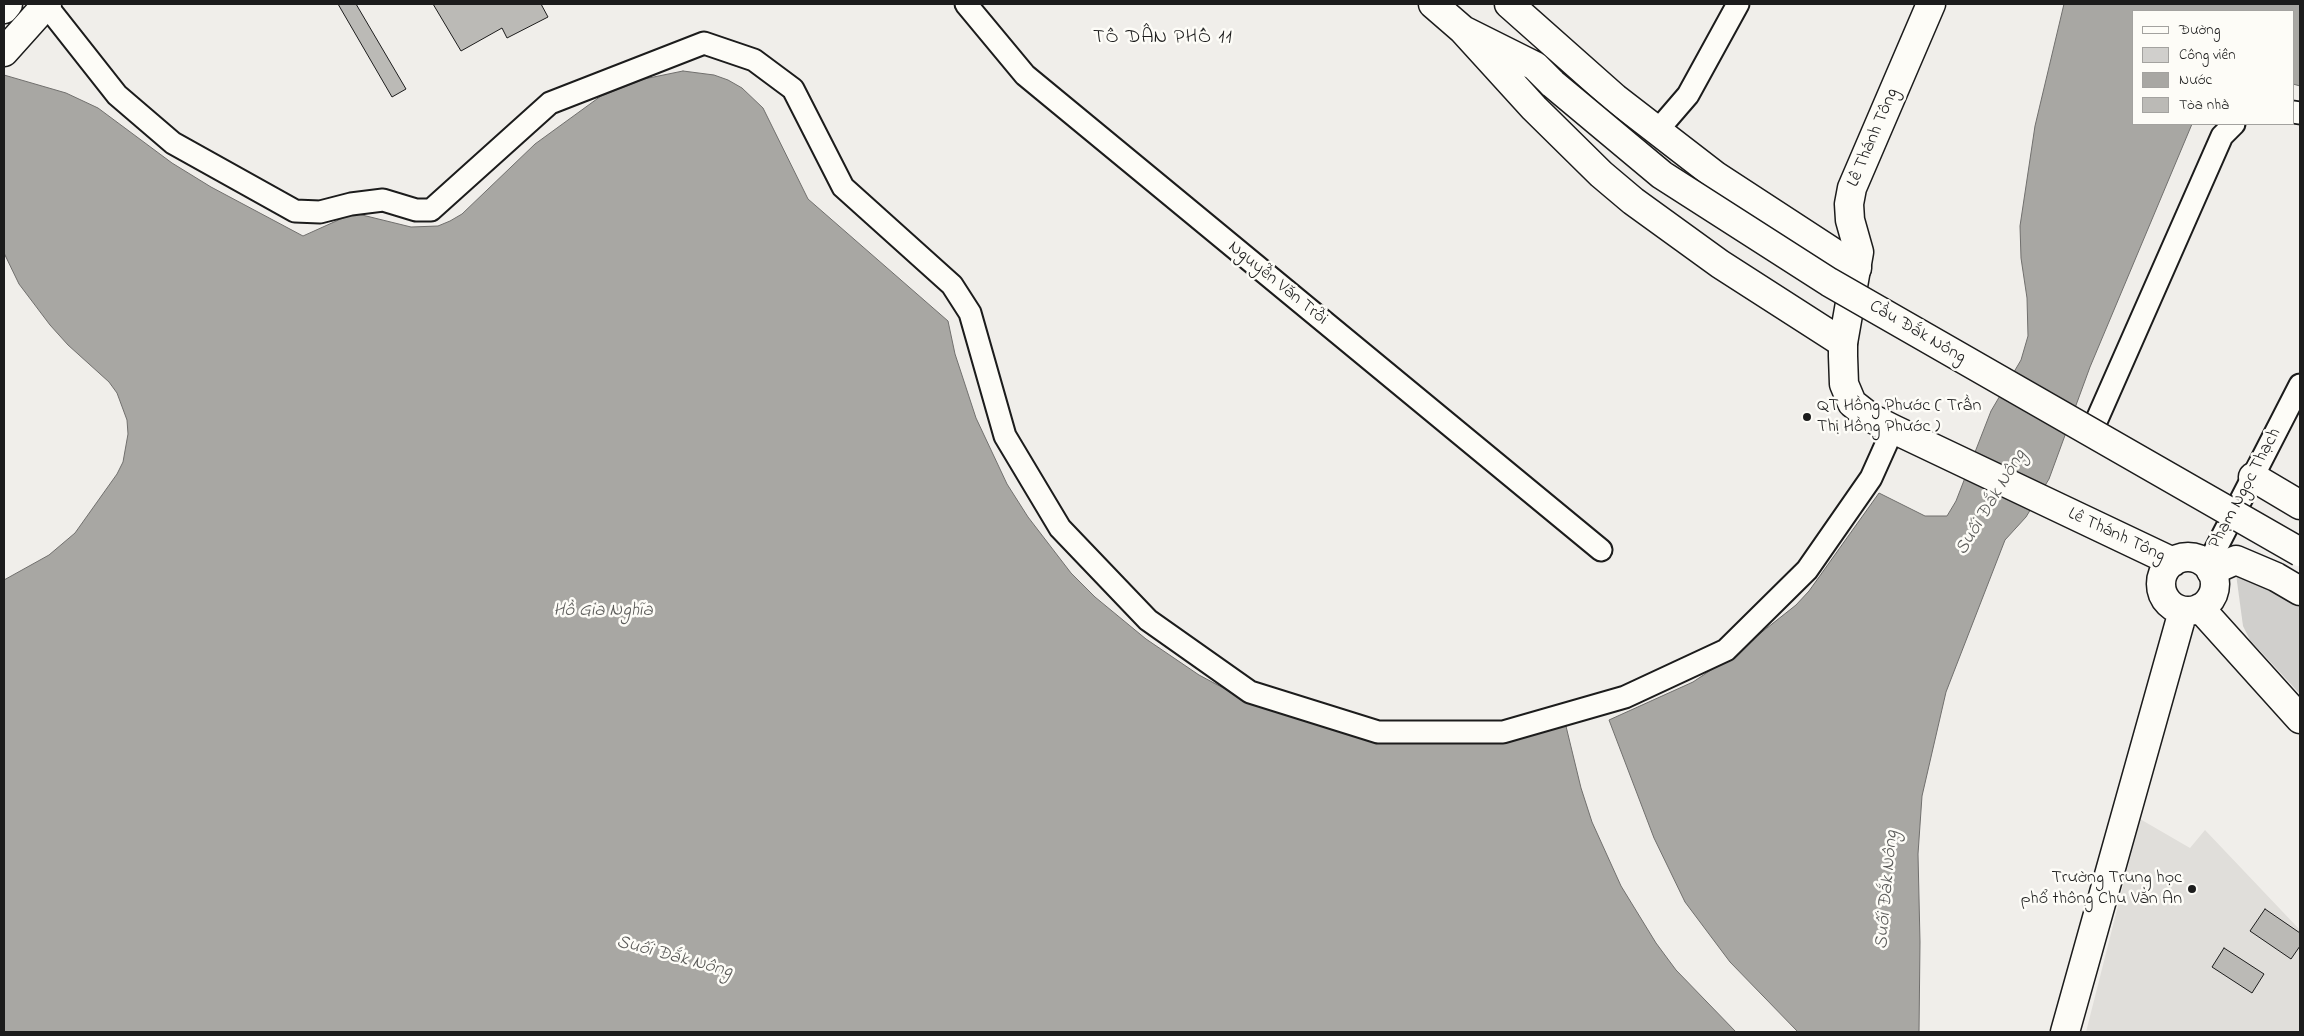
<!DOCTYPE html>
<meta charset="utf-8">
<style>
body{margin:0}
#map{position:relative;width:2304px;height:1036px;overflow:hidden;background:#f0eeea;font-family:"Indie Flower",sans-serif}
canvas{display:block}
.frame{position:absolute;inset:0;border:5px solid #1c1c1c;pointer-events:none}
.legend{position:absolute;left:2132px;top:10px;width:162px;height:115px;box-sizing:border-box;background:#fdfcf7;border:1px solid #a3a29f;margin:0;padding:6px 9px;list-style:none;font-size:15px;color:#1c1c1c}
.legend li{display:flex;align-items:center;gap:10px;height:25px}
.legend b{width:25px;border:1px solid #a3a29f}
</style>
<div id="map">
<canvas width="2304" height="1036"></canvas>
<div class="frame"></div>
<ul class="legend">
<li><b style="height:6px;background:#fdfcf7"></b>Đường</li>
<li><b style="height:14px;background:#d0cfcc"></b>Công viên</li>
<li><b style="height:14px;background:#a8a7a3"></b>Nước</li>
<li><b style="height:14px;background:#bbbab6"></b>Tòa nhà</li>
</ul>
</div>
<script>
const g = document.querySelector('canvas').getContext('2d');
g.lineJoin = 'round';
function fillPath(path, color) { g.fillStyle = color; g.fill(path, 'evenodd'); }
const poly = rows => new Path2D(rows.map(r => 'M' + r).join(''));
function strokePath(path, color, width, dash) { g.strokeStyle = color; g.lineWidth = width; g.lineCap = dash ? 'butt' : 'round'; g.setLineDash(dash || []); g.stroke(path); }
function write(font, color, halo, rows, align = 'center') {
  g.font = font + ' "Indie Flower",sans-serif'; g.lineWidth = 5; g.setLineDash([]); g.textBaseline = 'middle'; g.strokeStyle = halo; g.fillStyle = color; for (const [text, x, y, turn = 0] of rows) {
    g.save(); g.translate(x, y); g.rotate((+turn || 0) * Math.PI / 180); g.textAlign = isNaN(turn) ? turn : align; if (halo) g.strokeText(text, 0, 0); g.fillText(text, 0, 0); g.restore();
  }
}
const built = poly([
 [2140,819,2190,848,2205,830,2300,930,2300,1032,2086,1032]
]);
const green = poly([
 [2240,570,2300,605,2300,694,2250,640,2243,626,2236,574]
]);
const water = poly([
 [2064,4,2300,4,2300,86,2293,84,2293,11,2133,11,2133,124,2192,124,2090,367,2049,479,2026,517,2005,540,1946,692,1922,796,1918,854,1920,942,1919,1032,1798,1032,1730,962,1685,902,1654,838,1609,720,1693,682,1729,658,1796,605,1809,591,1879,493,1925,516,1947,516,1956,501,1991,411,2021,360,2028,336,2027,298,2021,258,2020,226,2035,126,2064,4],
 [683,71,714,75,728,80,742,88,763,108,808,199,948,321,955,354,976,418,1007,484,1028,517,1071,573,1095,597,1146,639,1199,675,1227,690,1273,709,1393,734,1564,718,1581,788,1592,822,1621,886,1656,943,1676,970,1736,1032,4,1032,4,580,49,555,75,533,117,474,123,462,128,434,127,420,117,393,109,382,68,345,50,325,19,284,4,253,4,75,66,93,98,108,172,163,211,187,303,236,354,213,411,227,438,226,450,221,462,214,535,144,601,96,644,79,683,71]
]);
const building = poly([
 [338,4,356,4,406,89,392,97,338,4],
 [433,4,541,4,548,17,507,38,502,28,461,51,433,4],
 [2265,909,2300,933,2300,946,2291,959,2250,931,2265,909],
 [2224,948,2264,974,2252,993,2212,967,2224,948]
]);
const minor = poly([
 [966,4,1025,75,1601,550],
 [46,5,117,95,173,143,295,211,320,212,351,204,383,200,416,210,431,210,550,103,704,43,754,60,793,89,843,187,952,285,970,313,1005,436,1060,528,1148,620,1250,692,1378,732,1503,732,1625,697,1726,650,1807,570,1871,478,1893,429],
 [2293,112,2300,113],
 [1657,131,1688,95,1738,4],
 [2091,433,2222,136,2234,124],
 [2207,566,2300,385]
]);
const tertiary = poly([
 [1931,4,1852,188,1849,204,1850,220,1859,252,1843,343,1843,356,1844,384,1852,403,1871,418,1893,429,2173,562],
 [4,9,8,4],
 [4,52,47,4],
 '2161 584a27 27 0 1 1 54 0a27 27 0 1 1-54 0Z',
 [2200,608,2300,719],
 [2065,1032,2183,611]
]);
const primary = poly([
 [1433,4,1463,30,1535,66,1553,84],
 [1509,4,1615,98,1716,176,1857,268],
 [1463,30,1534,108,1601,174,1633,201,1720,264,1843,343],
 [2253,477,2300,505],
 [2211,571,2236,560,2276,577,2300,591]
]);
const primaryBridge = poly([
 [1553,84,1662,175,1829,282,2300,552]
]);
const markers = [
 [1807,417,5,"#1c1c1c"],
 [2192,889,5,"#1c1c1c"]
];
const streetNames = [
 ["Lê Thánh Tông",1874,138,-67],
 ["Nguyễn Văn Trỗi",1277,284,39],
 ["Cầu Đắk Nông",1917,333,30],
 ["Phạm Ngọc Thạch",2246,489,-62],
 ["Lê Thánh Tông",2116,536,25]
];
const poiNames = [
 ["QT Hồng Phước ( Trần",1817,407],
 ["Thị Hồng Phước )",1817,428],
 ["Trường Trung học",2182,879,"right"],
 ["phổ thông Chu Văn An",2182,900,"right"]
];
const waterNames = [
 ["Suối Đắk Nông",1992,503,-59],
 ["Hồ Gia Nghĩa",603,612],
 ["Suối Đắk Nông",1888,890,-85],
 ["Suối Đắk Nông",674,958,15]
];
const quarterNames = [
 ["TỔ DÂN PHỐ 11",1163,39]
];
fillPath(built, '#e0deda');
fillPath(green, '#d0cfcc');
fillPath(water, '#a8a7a3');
strokePath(water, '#706f6d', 1);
fillPath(building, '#bbbab6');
strokePath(building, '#1c1c1c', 1);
strokePath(minor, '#1c1c1c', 25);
strokePath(tertiary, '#1c1c1c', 31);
strokePath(primary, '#1c1c1c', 31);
strokePath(minor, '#fdfcf7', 21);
strokePath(tertiary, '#fdfcf7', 28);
strokePath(primary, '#fdfcf7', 28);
strokePath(primaryBridge, '#1c1c1c', 31, []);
strokePath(primaryBridge, '#fdfcf7', 28);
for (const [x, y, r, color] of markers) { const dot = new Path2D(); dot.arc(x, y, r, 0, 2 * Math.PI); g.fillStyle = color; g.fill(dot); strokePath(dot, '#fdfcf7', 2); }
write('18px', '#1c1c1c', '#fdfcf7', streetNames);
write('18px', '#1c1c1c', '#fdfcf7', poiNames, 'left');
write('italic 19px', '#5b5b59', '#fdfcf7', waterNames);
g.letterSpacing = '1px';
write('20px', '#1c1c1c', '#fdfcf7', quarterNames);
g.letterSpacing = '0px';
</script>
